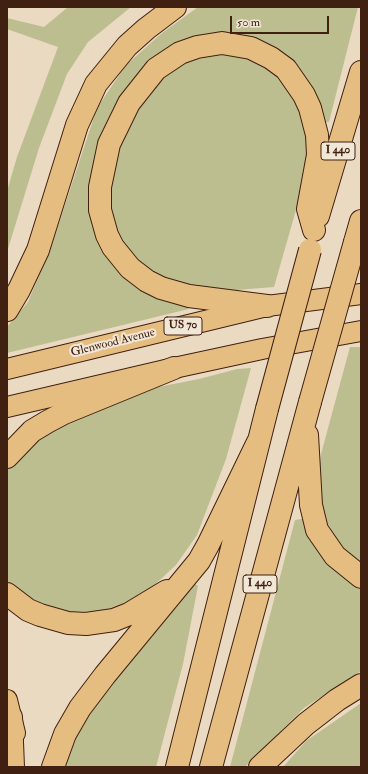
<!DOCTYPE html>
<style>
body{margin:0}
#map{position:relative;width:368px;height:774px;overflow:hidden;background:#eadac2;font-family:"IM FELL Double Pica",serif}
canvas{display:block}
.frame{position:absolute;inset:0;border:8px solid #402011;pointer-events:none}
.scale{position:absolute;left:230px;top:16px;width:99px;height:18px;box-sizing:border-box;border:2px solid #402011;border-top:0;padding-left:5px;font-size:12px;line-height:14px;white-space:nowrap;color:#402011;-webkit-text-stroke:3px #f1e7d7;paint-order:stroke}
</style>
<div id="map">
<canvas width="368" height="774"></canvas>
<div class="frame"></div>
<div class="scale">50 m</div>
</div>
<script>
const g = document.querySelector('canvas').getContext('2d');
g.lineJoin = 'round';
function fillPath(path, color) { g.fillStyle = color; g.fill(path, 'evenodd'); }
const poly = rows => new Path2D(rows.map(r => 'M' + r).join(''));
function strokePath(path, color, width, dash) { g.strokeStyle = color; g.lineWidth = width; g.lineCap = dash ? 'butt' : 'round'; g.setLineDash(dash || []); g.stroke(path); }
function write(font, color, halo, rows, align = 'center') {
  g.font = font + ' "IM FELL Double Pica",serif'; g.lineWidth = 4; g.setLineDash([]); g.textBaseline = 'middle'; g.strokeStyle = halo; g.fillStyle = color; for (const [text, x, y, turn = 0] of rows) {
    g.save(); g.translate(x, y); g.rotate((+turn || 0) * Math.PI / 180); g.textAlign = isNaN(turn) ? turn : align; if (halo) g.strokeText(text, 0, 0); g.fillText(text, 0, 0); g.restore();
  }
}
const green = poly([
 [68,7,131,7,88,42,67,74,39,148,7,252,7,191,17,157,58,47,7,29,7,18,44,27],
 [198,7,358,7,329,122,326,122,309,82,285,55,239,36,132,84,92,221,189,309,7,353,7,327,28,302,51,247,97,108,126,65,162,33],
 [212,52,245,55,270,67,299,101,310,138,308,168,274,287,212,292,165,283,120,246,106,191,128,116,164,71],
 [350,347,361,347,361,568,352,562,326,527,319,508,318,482,321,454],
 [251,368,226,459,197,535,176,565,150,589,118,608,79,615,55,613,22,598,7,584,7,467,9,463,66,418,153,388,199,379,237,369],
 [306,518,361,585,361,671,304,708,245,767,230,767,295,520],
 [194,583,198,586,183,664,156,767,59,767,84,714],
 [361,703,361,767,283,767,306,741]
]);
const trunk = poly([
 [7,369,267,306,361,294],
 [7,407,174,368,262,349,361,331],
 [7,700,15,733]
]);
const motorway = poly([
 [318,216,361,72],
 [355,242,361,221],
 [267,306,189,296,161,288,147,281,130,268,113,247,107,235,100,210,100,187,109,144,129,103,156,69,180,53,197,47,222,43,251,48,271,58,286,69,304,95,310,108,317,135,318,155,308,209,314,230],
 [7,310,19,290,38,250,77,125,96,84,127,46,146,29,175,7],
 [307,435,311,505,317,530,335,556,361,577],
 [7,457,32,431,47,422,64,413,174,368],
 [7,594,28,610,40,615,68,623,86,624,114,620,129,614,167,591],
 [11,717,13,767],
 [53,767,65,734,80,708,105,675,199,561,208,545,258,442],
 [177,767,267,409],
 [211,767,310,402],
 [260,767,306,724,337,700,361,685]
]);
const motorwayBridge = poly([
 [310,402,355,242],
 [267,409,310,250]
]);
const shields = [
 [338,151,34],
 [183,326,38],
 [260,584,34]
];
const shieldNames = [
 ["I 440",338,151],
 ["US 70",183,326],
 ["I 440",260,584]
];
const streetNames = [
 ["Glenwood Avenue",113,343,-14]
];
fillPath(green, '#bcbe90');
strokePath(trunk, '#402011', 22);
strokePath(motorway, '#402011', 24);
strokePath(trunk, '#e5bd81', 20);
strokePath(motorway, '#e5bd81', 22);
strokePath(motorwayBridge, '#402011', 24, []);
strokePath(motorwayBridge, '#e5bd81', 22);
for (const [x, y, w] of shields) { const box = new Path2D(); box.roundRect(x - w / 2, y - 9, w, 18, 3); g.fillStyle = '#f1e7d7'; g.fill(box); strokePath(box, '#402011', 1); }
write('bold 11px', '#402011', null, shieldNames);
write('12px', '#402011', '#f1e7d7', streetNames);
</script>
